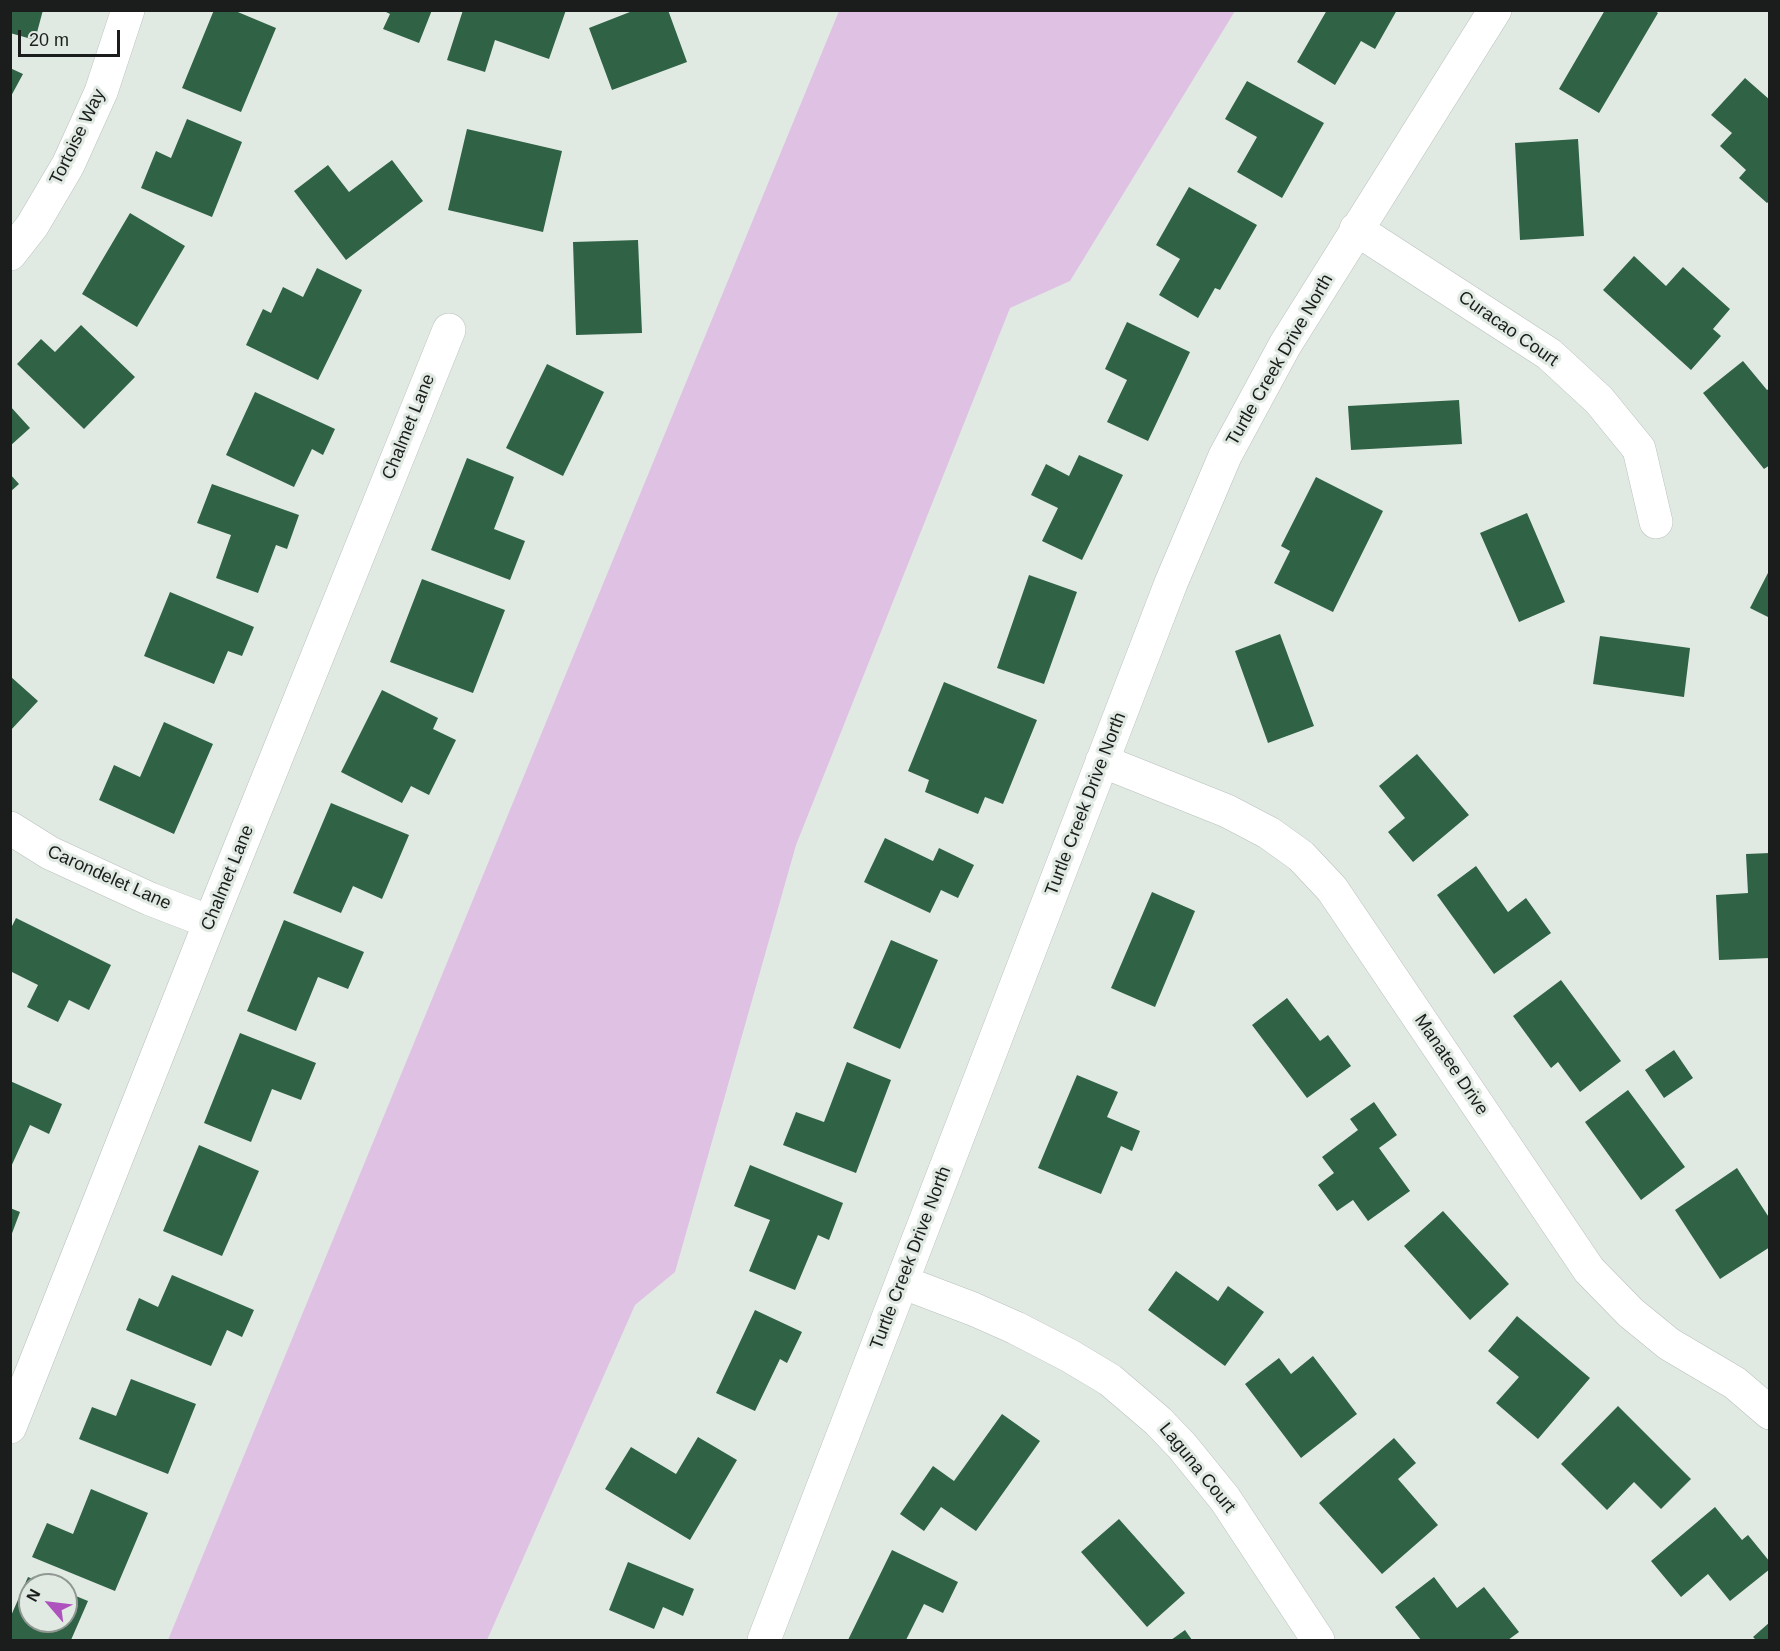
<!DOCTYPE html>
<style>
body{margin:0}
#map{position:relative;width:1780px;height:1651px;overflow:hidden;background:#e0eae3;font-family:Helvetica,sans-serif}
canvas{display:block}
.frame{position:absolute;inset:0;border:12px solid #1a1d1b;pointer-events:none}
.north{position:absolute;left:18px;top:1573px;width:60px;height:60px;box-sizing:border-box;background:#e0eae3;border:2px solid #919893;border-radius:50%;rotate:298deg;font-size:16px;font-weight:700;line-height:24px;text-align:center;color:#1a1d1b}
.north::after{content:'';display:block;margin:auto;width:21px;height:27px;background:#ae53be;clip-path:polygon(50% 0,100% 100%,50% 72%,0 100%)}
.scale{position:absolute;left:18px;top:30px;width:102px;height:27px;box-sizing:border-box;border:3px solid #1a1d1b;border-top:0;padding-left:8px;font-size:18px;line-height:21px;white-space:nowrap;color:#1a1d1b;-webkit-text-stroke:4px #e0eae3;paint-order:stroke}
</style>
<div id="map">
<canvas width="1780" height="1651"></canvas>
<div class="frame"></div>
<div class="north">N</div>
<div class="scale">20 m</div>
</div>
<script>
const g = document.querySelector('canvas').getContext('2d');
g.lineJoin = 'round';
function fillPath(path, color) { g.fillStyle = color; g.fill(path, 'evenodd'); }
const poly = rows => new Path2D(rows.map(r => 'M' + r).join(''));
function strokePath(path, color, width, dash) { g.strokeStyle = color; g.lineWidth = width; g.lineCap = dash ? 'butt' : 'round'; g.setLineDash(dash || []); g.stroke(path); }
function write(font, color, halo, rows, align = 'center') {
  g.font = font + ' Helvetica,sans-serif'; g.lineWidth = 6; g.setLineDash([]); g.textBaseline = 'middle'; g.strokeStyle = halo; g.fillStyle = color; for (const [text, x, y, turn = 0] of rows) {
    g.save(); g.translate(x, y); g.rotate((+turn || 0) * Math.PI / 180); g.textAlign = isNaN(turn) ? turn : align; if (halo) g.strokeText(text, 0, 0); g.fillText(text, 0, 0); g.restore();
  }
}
const green = poly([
 [839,11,1235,11,1070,281,1010,308,796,845,675,1272,635,1305,487,1640,168,1640]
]);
const building = poly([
 [10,10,43,10,35,40,10,33],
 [214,10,233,10,276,28,241,112,182,88],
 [432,10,419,43,383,29,390,14,382,10],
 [463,10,566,10,549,59,495,40,485,72,447,60],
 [635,10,668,10,687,62,612,90,589,28],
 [1327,10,1397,10,1375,49,1361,41,1335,85,1297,62],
 [1605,10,1654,10,1658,13,1599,113,1559,89],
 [10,68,23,74,10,98],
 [1745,78,1770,100,1770,200,1767,203,1739,178,1746,170,1720,146,1732,133,1711,115],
 [1247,81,1324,123,1282,198,1237,172,1257,137,1225,119],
 [187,119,242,142,212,217,141,188,156,151,171,158],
 [467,129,562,151,543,232,448,210],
 [1578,139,1584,236,1520,240,1515,143],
 [392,160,423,201,346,260,294,191,328,165,349,192],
 [1189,187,1257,225,1220,290,1215,288,1198,318,1159,295,1180,259,1156,245],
 [130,213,185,246,137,327,82,294],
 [638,240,642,333,576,335,573,242],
 [1634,256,1666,286,1683,267,1730,309,1713,329,1721,336,1691,370,1603,290],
 [317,268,362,290,318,380,246,345,263,309,271,313,283,287,303,297],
 [1127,322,1190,352,1148,441,1107,422,1127,380,1105,369],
 [81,325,135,377,84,429,17,364,41,339,55,352],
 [1743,361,1767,390,1770,388,1770,465,1764,469,1703,393],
 [547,364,604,392,563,476,506,448],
 [255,392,335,429,323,455,312,449,294,487,226,455],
 [1459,400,1462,444,1351,450,1348,406],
 [10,406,30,428,10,446],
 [1079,455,1123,475,1082,560,1042,541,1058,508,1031,495,1046,464,1069,476],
 [467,458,514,477,494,529,525,541,510,580,431,550],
 [10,474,19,484,10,492],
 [1316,477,1383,511,1333,612,1274,583,1290,551,1281,546],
 [212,484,299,515,287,549,276,545,258,593,216,578,231,535,197,523],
 [1527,513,1565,602,1519,622,1480,533],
 [1770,569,1770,618,1750,608],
 [1029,575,1077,592,1044,684,997,668],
 [422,579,505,610,473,693,390,662],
 [170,592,254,627,242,656,228,651,214,684,144,656],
 [1280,634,1314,726,1268,743,1235,651],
 [1600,636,1690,648,1684,697,1593,684],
 [10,676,38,701,10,731],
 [944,682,1037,720,1003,804,985,797,978,814,925,792,929,780,908,771],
 [382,690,438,718,433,729,456,740,429,795,411,786,402,803,341,772],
 [164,722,213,744,174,834,99,800,114,765,140,777],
 [1417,754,1469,815,1413,862,1388,832,1405,818,1379,786],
 [331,803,409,835,382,899,353,886,341,913,293,893],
 [885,838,933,861,939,848,974,865,958,898,941,890,930,913,864,882],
 [1770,853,1770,958,1719,960,1716,895,1748,893,1746,854],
 [1476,866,1508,912,1526,898,1551,933,1494,974,1437,895],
 [1152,892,1195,911,1155,1007,1111,988],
 [16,918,111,965,89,1010,69,1000,58,1022,27,1007,38,985,10,971,10,930],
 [284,920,364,952,348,989,318,977,296,1031,247,1011],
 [891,940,938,960,900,1049,853,1028],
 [1561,980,1621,1061,1580,1092,1558,1062,1551,1068,1513,1016],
 [1287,998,1320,1041,1328,1035,1351,1066,1307,1098,1252,1025],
 [240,1033,316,1063,301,1100,272,1089,251,1142,204,1123],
 [1674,1050,1693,1078,1664,1098,1645,1070],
 [847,1062,891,1080,856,1173,783,1145,796,1112,824,1122],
 [1077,1075,1118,1092,1107,1117,1140,1131,1132,1151,1121,1146,1101,1194,1038,1168],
 [10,1081,62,1104,49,1134,30,1125,10,1169],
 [1628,1090,1685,1167,1641,1200,1585,1122],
 [1374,1102,1397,1135,1379,1148,1410,1191,1368,1221,1353,1200,1337,1211,1318,1185,1334,1173,1322,1157,1358,1130,1350,1119],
 [199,1145,259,1171,222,1256,163,1231],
 [750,1165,843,1203,829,1240,818,1235,795,1290,749,1271,770,1220,734,1206],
 [1737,1168,1770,1219,1770,1247,1720,1279,1675,1210],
 [10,1208,20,1212,11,1236,10,1236],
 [1443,1211,1509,1284,1470,1320,1404,1246],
 [1176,1271,1218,1301,1228,1286,1264,1312,1225,1366,1148,1310],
 [172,1275,254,1310,242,1337,227,1330,211,1366,126,1330,139,1298,158,1307],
 [755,1310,802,1332,787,1363,780,1359,755,1411,716,1393],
 [1517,1316,1590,1378,1538,1439,1496,1403,1519,1377,1488,1351],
 [1313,1356,1357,1414,1301,1458,1245,1384,1279,1358,1291,1374],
 [131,1379,196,1404,168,1474,79,1439,92,1407,116,1416],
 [1618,1406,1691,1479,1661,1509,1634,1482,1607,1510,1561,1464],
 [1002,1414,1040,1441,976,1531,941,1507,924,1531,900,1514,933,1466,954,1481],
 [698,1437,737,1460,690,1540,605,1489,631,1447,676,1474],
 [1394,1438,1416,1463,1398,1479,1438,1525,1382,1574,1319,1503],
 [91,1489,148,1513,115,1591,32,1557,47,1523,73,1534],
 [1715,1507,1742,1540,1748,1535,1770,1562,1770,1569,1730,1601,1708,1574,1681,1597,1651,1561],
 [1119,1519,1185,1593,1147,1627,1081,1552],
 [892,1550,958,1582,943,1613,924,1604,906,1640,848,1640],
 [628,1562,694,1589,683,1616,663,1607,654,1629,609,1610],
 [28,1577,48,1585,30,1585,30,1621,66,1621,66,1592,88,1601,71,1640,10,1640,10,1618],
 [1434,1577,1457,1608,1484,1587,1519,1632,1508,1640,1421,1640,1395,1607],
 [1770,1622,1770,1640,1756,1640,1753,1637],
 [1185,1630,1192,1640,1171,1640]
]);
const minor = poly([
 [1356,229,1549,354,1599,400,1639,449,1656,522],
 [10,254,32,226,68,165,101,92,128,10],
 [1102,761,1227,811,1269,833,1301,856,1332,889,1589,1270,1631,1313,1669,1344,1735,1383,1770,1413],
 [10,828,50,853,150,899,210,922],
 [902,1282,973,1309,1016,1328,1070,1356,1110,1380,1158,1421,1182,1446,1225,1499,1318,1640],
 [10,1427,210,922,449,330],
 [764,1640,1171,583,1225,456,1285,345,1495,10]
]);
const streetNames = [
 ["Tortoise Way",78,137,-64],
 ["Curacao Court",1508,329,35],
 ["Turtle Creek Drive North",1280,360,-60],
 ["Chalmet Lane",409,427,-68],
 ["Turtle Creek Drive North",1086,804,-69],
 ["Carondelet Lane",109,878,24],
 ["Chalmet Lane",228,878,-68],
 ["Manatee Drive",1451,1065,56],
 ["Turtle Creek Drive North",911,1258,-69],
 ["Laguna Court",1197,1468,51]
];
fillPath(green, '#dfc1e4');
fillPath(building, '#306245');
strokePath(minor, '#b8c1bb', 34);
strokePath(minor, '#fff', 33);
write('18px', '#1a1d1b', '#e0eae3', streetNames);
</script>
